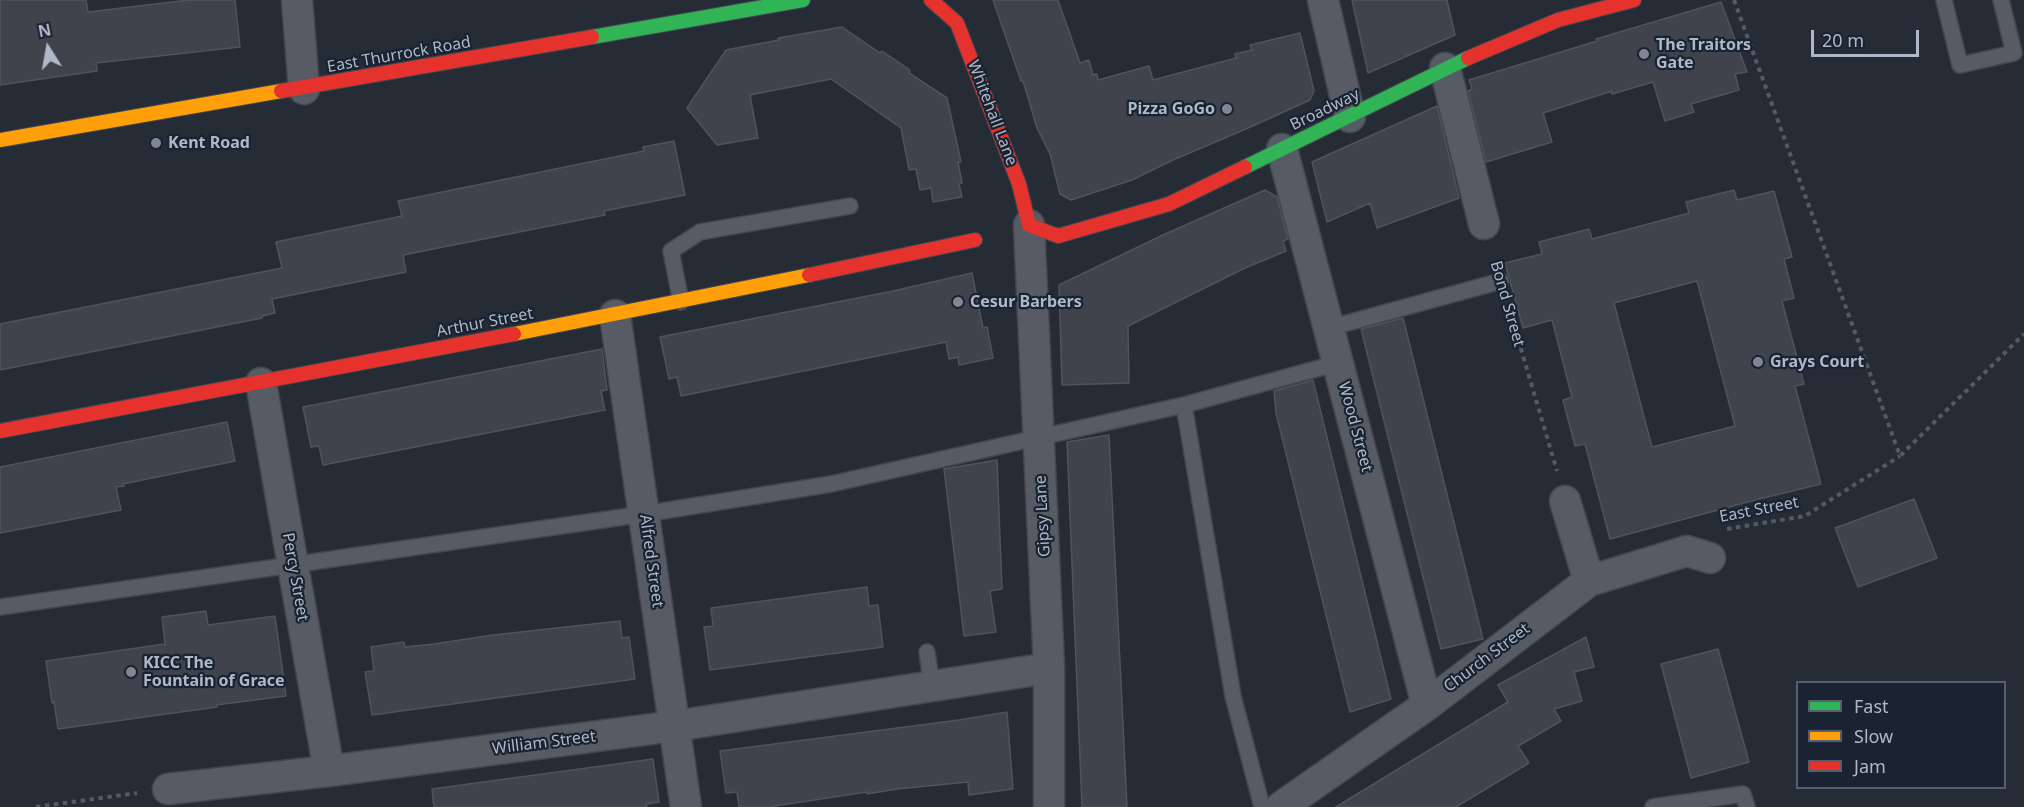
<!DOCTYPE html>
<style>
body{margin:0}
#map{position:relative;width:2024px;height:807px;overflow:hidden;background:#262c36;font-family:"Noto Sans",sans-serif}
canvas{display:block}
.legend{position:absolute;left:1796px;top:681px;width:210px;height:108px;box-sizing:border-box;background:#192331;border:2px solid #555f6d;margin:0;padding:8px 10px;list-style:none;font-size:18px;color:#afb8c8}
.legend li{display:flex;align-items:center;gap:12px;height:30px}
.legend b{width:30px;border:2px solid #555f6d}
.north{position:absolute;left:18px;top:18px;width:60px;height:60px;-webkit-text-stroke:4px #192331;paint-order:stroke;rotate:349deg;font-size:16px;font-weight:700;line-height:24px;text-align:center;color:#afb8c8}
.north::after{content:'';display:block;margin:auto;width:21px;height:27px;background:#afb8c8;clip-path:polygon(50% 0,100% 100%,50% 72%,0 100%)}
.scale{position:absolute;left:1811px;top:30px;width:108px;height:27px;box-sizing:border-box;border:3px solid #afb8c8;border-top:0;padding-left:8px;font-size:18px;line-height:21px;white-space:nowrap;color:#afb8c8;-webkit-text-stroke:4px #192331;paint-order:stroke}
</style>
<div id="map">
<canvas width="2024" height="807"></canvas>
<ul class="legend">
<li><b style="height:8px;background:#30b455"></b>Fast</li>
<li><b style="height:8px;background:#ff9f0a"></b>Slow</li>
<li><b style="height:8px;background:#e5322d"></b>Jam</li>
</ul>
<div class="north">N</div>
<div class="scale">20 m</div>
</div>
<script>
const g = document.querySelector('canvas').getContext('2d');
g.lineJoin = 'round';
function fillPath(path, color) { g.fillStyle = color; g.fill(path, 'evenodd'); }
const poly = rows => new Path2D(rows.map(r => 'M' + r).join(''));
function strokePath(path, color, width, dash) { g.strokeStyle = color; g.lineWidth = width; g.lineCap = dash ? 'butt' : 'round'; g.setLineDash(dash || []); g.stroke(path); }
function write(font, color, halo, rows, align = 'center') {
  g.font = font + ' "Noto Sans",sans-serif'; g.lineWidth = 4.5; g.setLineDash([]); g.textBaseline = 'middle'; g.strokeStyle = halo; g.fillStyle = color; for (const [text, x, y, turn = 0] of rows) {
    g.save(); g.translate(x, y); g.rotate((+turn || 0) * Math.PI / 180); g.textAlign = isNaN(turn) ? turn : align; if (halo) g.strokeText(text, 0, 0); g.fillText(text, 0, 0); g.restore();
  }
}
const building = poly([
 [0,0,86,0,88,12,189,0,235,0,240,47,96,63,97,71,0,85,0,0],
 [993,0,1058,0,1080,63,1089,60,1093,75,1097,74,1098,80,1149,66,1153,80,1236,58,1235,54,1252,50,1250,45,1300,33,1314,91,1310,100,1255,125,1173,160,1132,180,1071,200,1060,194,1050,154,1037,128,1023,81,1021,81,993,0],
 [1352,0,1447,0,1455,35,1368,73,1352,0],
 [1721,2,1747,72,1735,74,1739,90,1691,104,1694,112,1665,121,1653,82,1612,94,1612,91,1543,113,1552,142,1486,162,1468,91,1472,89,1469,80,1597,41,1596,39,1721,2],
 [842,27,880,53,882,51,910,70,909,73,947,98,961,162,958,162,962,183,959,184,962,197,933,202,931,188,920,190,916,169,909,170,901,128,831,79,750,95,758,138,717,145,687,108,726,50,779,40,778,38,842,27],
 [1437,106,1459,198,1377,228,1370,203,1327,222,1312,162,1437,106],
 [674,141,685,195,604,211,605,215,403,255,406,272,272,299,275,313,262,316,262,318,0,370,0,324,282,268,276,242,402,216,398,201,644,151,643,147,674,141],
 [1265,190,1277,197,1288,239,1283,241,1286,251,1243,269,1128,326,1129,383,1062,385,1059,285,1163,235,1265,190],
 [1734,190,1737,200,1774,191,1792,257,1784,259,1794,298,1782,301,1804,384,1795,386,1821,484,1759,499,1610,539,1585,444,1575,446,1563,400,1572,397,1552,320,1523,328,1505,263,1542,254,1539,242,1589,229,1592,239,1689,213,1686,202,1734,190],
 [1697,281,1735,426,1652,447,1614,303,1697,281],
 [972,273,983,328,987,327,993,358,959,365,958,357,949,359,946,342,681,396,677,377,669,379,660,337,893,291,972,273],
 [1403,318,1483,639,1441,649,1361,329,1403,318],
 [602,349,607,390,601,391,605,410,323,465,319,446,311,447,303,407,602,349],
 [1313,380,1391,699,1350,712,1276,413,1274,391,1313,380],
 [227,422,235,461,123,484,124,486,116,487,121,510,0,533,0,467,227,422],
 [1109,435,1127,807,1082,807,1067,442,1109,435],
 [997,460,1002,589,990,591,996,632,964,636,944,469,997,460],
 [1914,499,1937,558,1858,587,1835,528,1914,499],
 [867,587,869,606,878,605,883,647,710,670,704,627,713,626,711,608,867,587],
 [206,611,208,625,275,616,286,696,216,705,217,707,58,729,54,702,52,703,46,661,165,644,162,617,206,611],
 [620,621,622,638,629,637,635,679,372,715,365,672,374,671,371,647,404,642,405,647,434,644,493,635,620,621],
 [1586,637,1594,667,1574,672,1582,701,1554,709,1561,721,1518,746,1529,763,1456,807,1336,807,1508,702,1498,685,1586,637],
 [1718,649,1749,762,1691,778,1661,664,1718,649],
 [1007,712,1013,789,969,795,968,782,897,789,867,794,867,792,768,807,739,807,737,792,726,793,720,751,959,720,1007,712],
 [653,759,659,802,646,804,647,807,434,807,432,789,653,759]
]);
const path = poly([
 [1734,0,1900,456,2024,334],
 [1508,305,1557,471],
 [1727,529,1805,516,1900,456],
 [36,807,137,793]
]);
const lane = poly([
 [1944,0,1960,65,2014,53,2001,0],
 [681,302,671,251,700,232,850,206],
 [1329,328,1501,281],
 [1184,405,1233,696,1262,807],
 [0,607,644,514,831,484,1184,405,1338,363],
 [927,652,932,686],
 [1653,807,1743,794,1747,807]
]);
const street = poly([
 [297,0,304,89],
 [1323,0,1350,117],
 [1445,68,1484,224],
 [1282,149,1427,705],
 [1029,225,1049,668,1049,807],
 [615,315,686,807],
 [261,383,329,771],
 [1565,501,1589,581],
 [168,789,329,771,675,726,1049,668],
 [1281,807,1427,705,1589,581,1687,551,1710,558]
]);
const fast = poly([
 [592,37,803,0],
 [1245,167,1468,58]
]);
const slow = poly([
 [0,140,281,91],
 [514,334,809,275]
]);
const jam = poly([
 [931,0,957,23,1019,184,1029,225,1058,236,1169,204,1245,167],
 [1468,58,1558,20,1634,0],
 [281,91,592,37],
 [809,275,975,240],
 [0,431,514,334]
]);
const markers = [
 [1644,54,6,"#7f8795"],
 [1227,109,6,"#7f8795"],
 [156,143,6,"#7f8795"],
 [958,302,6,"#7f8795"],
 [1758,362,6,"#7f8795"],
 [131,672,6,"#7f8795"]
];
const poiNames = [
 ["The Traitors",1656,45],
 ["Gate",1656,63],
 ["Pizza GoGo",1215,109,"right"],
 ["Kent Road",168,143],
 ["Cesur Barbers",970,302],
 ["Grays Court",1770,362],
 ["KICC The",143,663],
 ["Fountain of Grace",143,681]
];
const streetNames = [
 ["East Thurrock Road",399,55,-10],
 ["Broadway",1325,110,-26],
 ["Whitehall Lane",992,113,69],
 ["Bond Street",1507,304,74],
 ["Arthur Street",485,323,-11],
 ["Wood Street",1355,427,75],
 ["East Street",1759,510,-11],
 ["Gipsy Lane",1043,516,-93],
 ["Alfred Street",651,561,82],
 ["Percy Street",295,577,80],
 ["Church Street",1487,658,-37],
 ["William Street",544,743,-7]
];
fillPath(building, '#3e434c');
strokePath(building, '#4e545e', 1.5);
strokePath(lane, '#43474f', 18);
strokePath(street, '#43474f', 33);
strokePath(fast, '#43474f', 16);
strokePath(slow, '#43474f', 16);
strokePath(jam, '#43474f', 16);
strokePath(path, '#545a61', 4, [4.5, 4.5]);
strokePath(lane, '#565b64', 15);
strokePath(street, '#565b64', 30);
strokePath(fast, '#30b455', 14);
strokePath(slow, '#ff9f0a', 14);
strokePath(jam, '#e5322d', 14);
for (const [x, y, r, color] of markers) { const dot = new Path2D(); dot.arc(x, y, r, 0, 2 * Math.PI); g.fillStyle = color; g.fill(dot); strokePath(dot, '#192331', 2); }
write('bold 16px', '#afb8c8', '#192331', poiNames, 'left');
write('16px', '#afb8c8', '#192331', streetNames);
</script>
